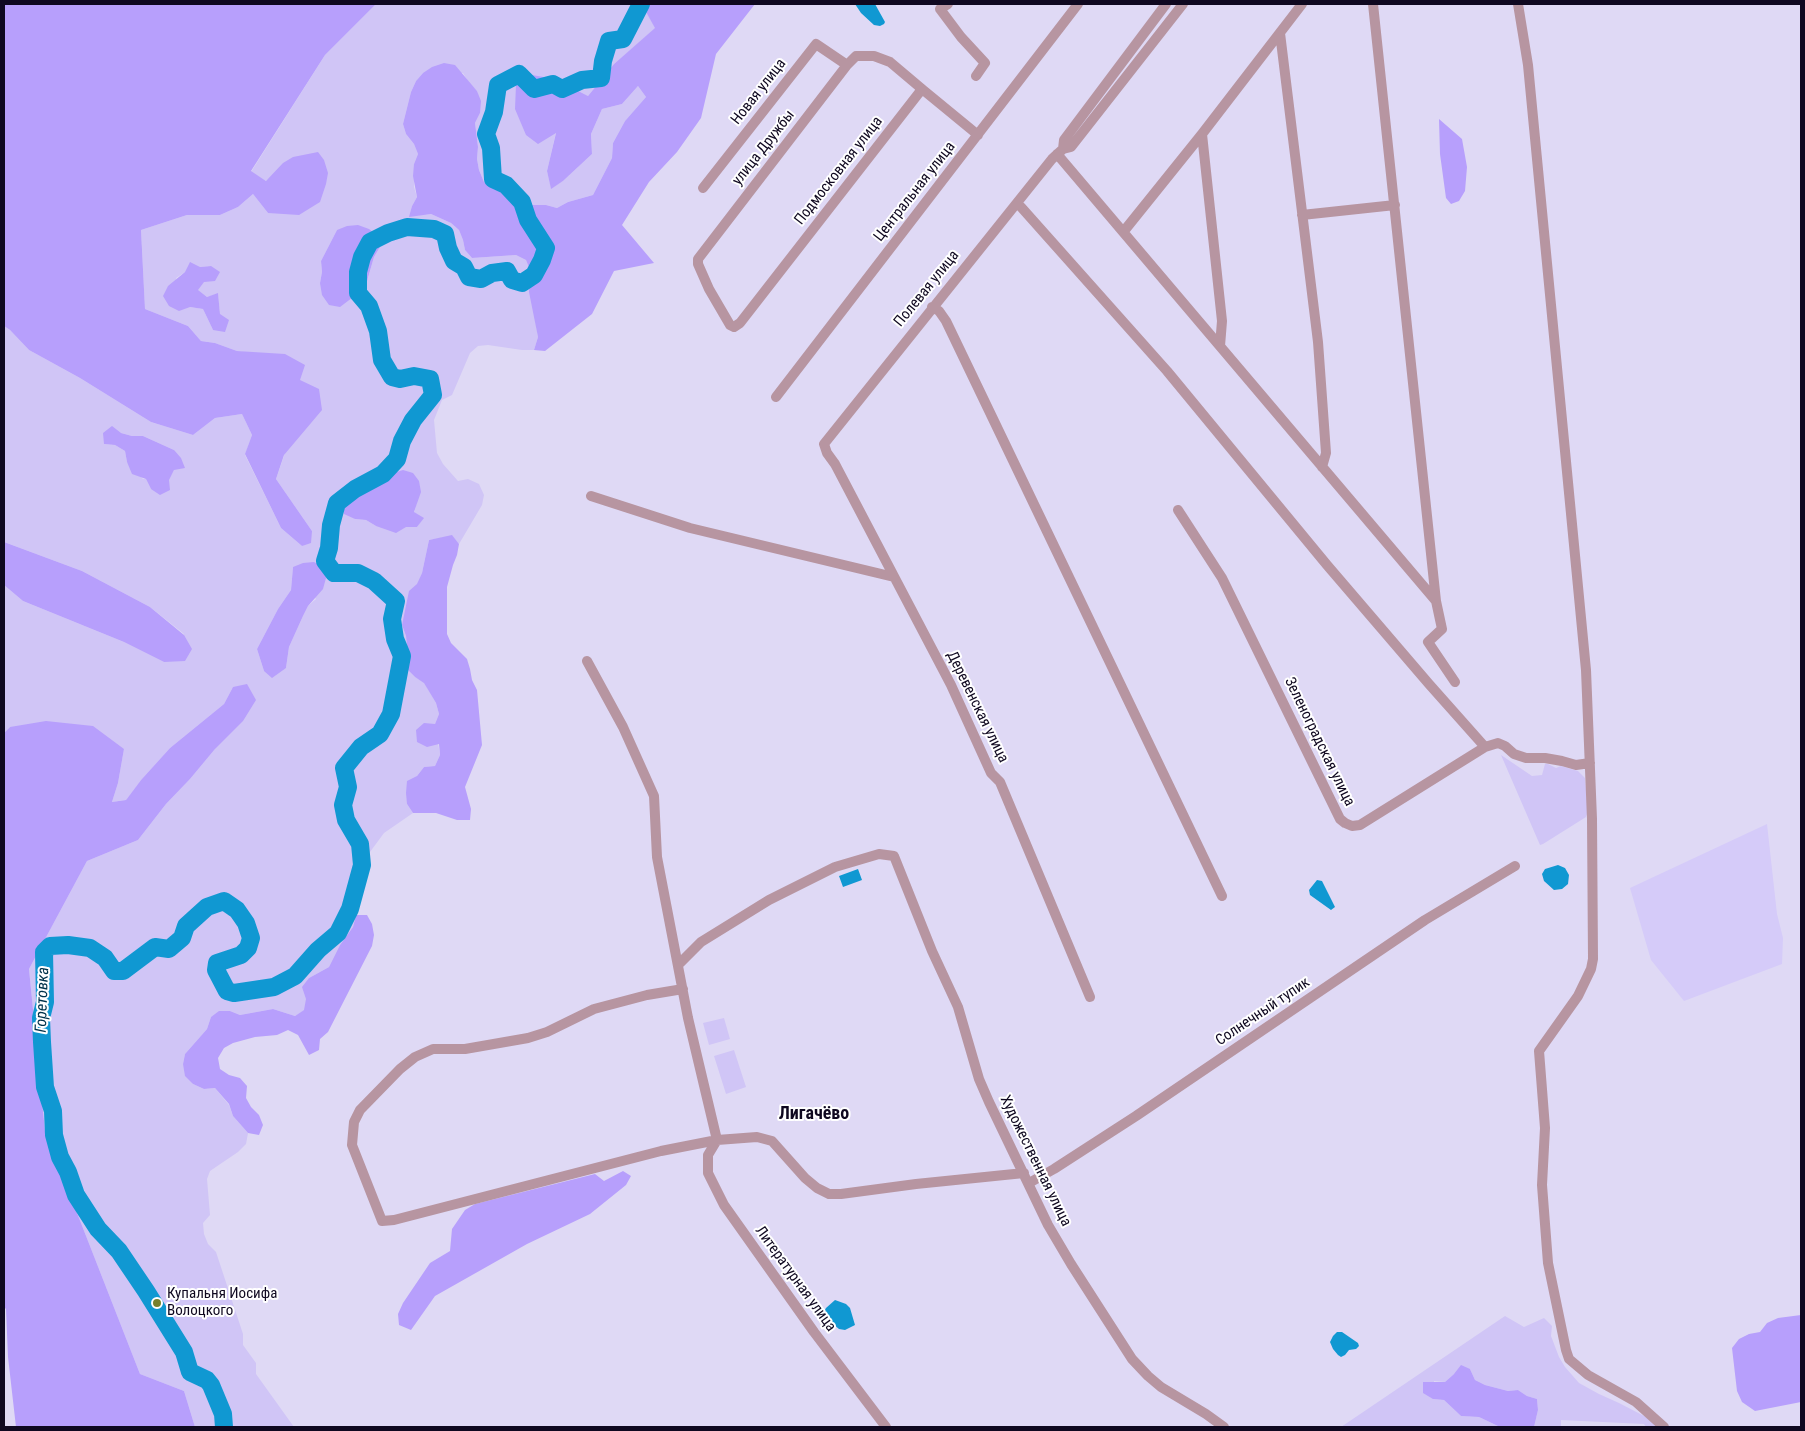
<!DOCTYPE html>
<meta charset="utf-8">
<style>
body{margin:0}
#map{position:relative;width:1805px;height:1431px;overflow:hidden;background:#dfd9f5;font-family:"Roboto Condensed",sans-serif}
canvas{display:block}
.frame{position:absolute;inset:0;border:5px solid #0f0820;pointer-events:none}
</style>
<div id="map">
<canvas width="1805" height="1431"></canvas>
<div class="frame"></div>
</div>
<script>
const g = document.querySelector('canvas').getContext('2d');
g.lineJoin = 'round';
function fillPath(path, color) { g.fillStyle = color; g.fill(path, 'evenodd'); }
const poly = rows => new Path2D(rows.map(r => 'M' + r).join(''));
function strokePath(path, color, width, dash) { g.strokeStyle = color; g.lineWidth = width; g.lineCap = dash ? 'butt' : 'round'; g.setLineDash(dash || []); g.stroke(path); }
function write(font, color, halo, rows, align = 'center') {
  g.font = font + ' "Roboto Condensed",sans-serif'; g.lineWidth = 4; g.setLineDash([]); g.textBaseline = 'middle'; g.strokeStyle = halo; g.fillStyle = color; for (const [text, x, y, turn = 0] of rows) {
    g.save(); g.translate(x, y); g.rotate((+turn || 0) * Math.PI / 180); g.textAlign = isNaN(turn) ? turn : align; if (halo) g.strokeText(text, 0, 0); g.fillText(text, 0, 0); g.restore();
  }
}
const built = poly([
 [1767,824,1777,914,1783,938,1782,964,1684,1001,1651,960,1630,888]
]);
const green = poly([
 [376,4,646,4,646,12,656,28,614,64,588,96,555,79,556,132,547,171,551,188,563,181,592,154,591,134,602,109,622,104,638,86,646,97,625,121,613,143,612,158,593,195,568,202,557,208,546,205,525,205,506,192,494,189,484,182,479,170,477,159,478,147,475,123,480,113,477,91,469,83,463,73,423,73,416,81,411,92,403,124,406,134,414,144,418,154,414,164,414,187,417,197,412,206,410,216,431,214,451,223,459,230,463,240,465,250,472,258,516,255,526,260,530,270,529,280,538,337,534,350,522,350,488,345,478,346,470,353,452,395,442,400,434,420,437,453,443,464,458,481,468,479,479,484,484,495,482,505,459,544,452,536,429,540,422,573,402,625,406,636,407,647,404,658,407,669,415,677,424,682,436,703,439,714,435,724,440,755,435,766,424,767,417,776,407,804,413,813,384,833,370,852,353,927,340,945,329,967,309,978,305,1010,295,1016,273,1009,240,1015,230,1011,211,1017,207,1029,185,1054,183,1064,193,1084,204,1089,215,1088,229,1105,233,1116,248,1133,246,1144,238,1152,210,1171,207,1179,210,1215,203,1223,204,1234,208,1244,216,1252,243,1334,243,1345,256,1363,256,1374,294,1427,195,1427,184,1391,140,1374,45,1131,29,969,87,861,138,840,166,804,190,779,215,749,233,687,224,704,170,748,141,780,126,800,112,802,118,783,124,749,10,727,4,733,4,585,23,601,124,642,164,662,184,634,150,607,82,571,4,542,4,326,10,330,29,350,80,378,151,422,193,435,215,418,242,414,252,435,245,455,281,528,302,546,312,531,276,479,284,456,300,380,252,353,237,351,215,343,201,341,188,326,145,309,141,230,187,215,220,215,238,207,253,194,268,213,273,175,266,181,251,172,325,55],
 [337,230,380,247,374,257,368,278,339,306,320,283,322,272,321,261],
 [211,266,197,290,207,297,218,294,220,314,213,330,203,309,190,307,176,278,185,272,200,267],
 [121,433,132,436,143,436,174,450,174,470,168,480,151,489,146,479,143,479,127,462,125,451,115,445,104,444],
 [381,477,417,502,414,513,423,518,417,527,376,526,366,520,355,519,343,503,373,485],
 [293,567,316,599,308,606,303,616,289,647,286,668,264,671,257,649,278,609,291,590],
 [1501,755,1532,776,1542,775,1545,764,1548,764,1556,768,1561,766,1578,771,1585,778,1588,811,1586,817,1543,844,1540,845],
 [724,1018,730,1039,709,1045,703,1023],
 [734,1050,746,1087,726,1094,714,1056],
 [1505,1316,1524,1327,1544,1318,1552,1326,1551,1336,1559,1357,1565,1367,1579,1383,1599,1394,1619,1403,1648,1418,1658,1427,1646,1427,1644,1424,1561,1420,1561,1427,1534,1427,1538,1410,1537,1399,1527,1396,1518,1390,1508,1391,1485,1385,1475,1380,1470,1369,1454,1374,1445,1382,1434,1381,1433,1399,1444,1400,1461,1416,1479,1417,1500,1427,1341,1427]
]);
const forest = poly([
 [4,4,376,4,325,55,251,171,266,181,283,163,293,157,318,152,324,160,328,173,326,184,320,202,299,215,268,213,253,194,238,207,220,215,187,215,141,230,145,309,188,326,201,341,215,343,237,351,285,354,305,365,300,380,319,389,322,410,284,455,276,479,312,531,311,543,302,546,281,528,245,454,252,435,242,414,215,418,193,435,151,422,80,378,29,350,10,330,4,326],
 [646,4,755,4,716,54,701,118,677,152,649,182,622,225,654,263,614,271,592,314,545,351,534,350,538,337,529,292,530,270,526,260,516,255,472,258,465,250,463,240,459,230,451,223,431,214,409,217,412,206,417,197,413,176,414,164,418,154,414,144,406,134,403,124,411,92,416,81,423,73,432,67,444,63,455,65,477,91,481,101,480,113,475,123,478,147,477,159,479,170,484,182,494,189,506,192,525,205,546,205,557,208,568,202,593,195,612,158,613,143,625,121,646,97,638,86,622,104,602,109,591,134,592,154,563,181,551,189,547,171,556,133,538,144,526,135,515,109,516,85,532,75,555,79,588,96,614,64,655,28,646,12],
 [1439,119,1462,139,1467,167,1465,191,1459,201,1451,204,1446,198,1440,154],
 [358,225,369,229,378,236,380,247,374,257,365,288,340,307,329,305,322,295,320,283,322,272,321,261,337,230,347,226],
 [190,262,200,267,211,266,220,272,215,281,204,282,198,290,207,297,218,293,220,314,229,320,225,332,213,330,203,309,190,307,179,311,169,306,163,296,168,286,185,272],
 [112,426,121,433,132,436,143,436,174,450,181,458,185,468,174,470,169,480,170,490,160,495,151,489,146,479,132,474,127,462,125,451,115,445,104,444,103,433],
 [403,470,413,473,419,481,421,492,414,512,424,518,417,527,406,527,396,533,376,526,366,520,355,519,344,514,343,503,373,485,381,477],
 [452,535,459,544,457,555,453,565,447,587,447,634,451,643,467,659,470,669,472,680,477,690,482,745,465,787,471,809,470,820,457,820,436,813,413,813,407,804,406,793,407,781,417,776,424,767,435,766,440,755,439,744,427,747,417,742,416,730,424,723,435,724,439,714,436,703,424,683,415,677,407,669,404,658,407,647,406,636,402,625,409,591,417,584,422,573,429,540],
 [4,542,82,571,150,607,184,635,192,649,185,661,164,662,124,642,23,601,4,585],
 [314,562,324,568,326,578,323,589,308,606,303,616,289,647,286,668,272,678,264,671,257,649,278,609,291,590,293,567,303,563],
 [247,684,256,700,243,721,215,749,190,779,166,804,138,840,87,861,29,969,45,1131,140,1374,184,1391,195,1427,16,1427,8,1357,6,1309,4,1307,4,733,10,727,46,721,93,726,124,749,118,783,112,802,126,800,141,780,170,748,224,704,233,687],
 [356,915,367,915,372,924,374,935,372,946,328,1032,320,1039,319,1050,309,1055,298,1035,288,1030,277,1035,255,1037,233,1043,224,1048,218,1058,220,1069,229,1075,240,1078,247,1086,246,1098,251,1107,259,1115,263,1125,259,1135,248,1133,233,1116,229,1104,215,1088,204,1089,193,1084,185,1076,183,1064,185,1054,207,1029,211,1017,219,1011,230,1011,240,1015,273,1009,295,1016,304,1010,306,999,302,987,309,978,329,967,340,945,353,927],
 [623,1171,631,1176,626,1185,590,1214,527,1244,435,1296,411,1330,399,1325,398,1314,403,1303,430,1263,450,1251,452,1229,465,1210,475,1204,595,1174,604,1181],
 [1801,1315,1801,1402,1755,1411,1742,1402,1737,1391,1732,1348,1739,1339,1749,1334,1760,1332,1767,1323,1778,1318],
 [1461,1365,1470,1369,1475,1380,1485,1385,1508,1391,1518,1390,1527,1396,1537,1399,1538,1410,1534,1427,1500,1427,1479,1417,1461,1416,1444,1400,1433,1399,1423,1393,1423,1382,1445,1382,1454,1374]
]);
const water = poly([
 [855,4,875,4,885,22,884,24,880,26,874,25,861,13],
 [1558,865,1565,868,1569,875,1568,884,1562,889,1554,890,1544,881,1542,874,1545,869],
 [858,869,862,880,843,887,839,876],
 [1317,880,1322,881,1335,907,1331,910,1310,895,1309,890],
 [835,1300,846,1304,850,1308,855,1325,845,1330,839,1329,826,1318,823,1313,826,1308],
 [1337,1332,1342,1332,1358,1343,1359,1346,1356,1349,1349,1350,1345,1355,1341,1357,1338,1355,1333,1349,1330,1342,1333,1336]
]);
const river = poly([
 [224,1427,223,1414,211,1385,207,1380,190,1372,184,1352,146,1291,119,1251,98,1229,76,1195,68,1172,60,1157,54,1135,53,1111,45,1087,42,1042,41,1018,45,1002,44,952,50,946,68,945,90,948,105,958,114,971,123,971,155,947,169,949,182,938,186,926,207,907,224,901,237,910,246,923,251,938,248,948,241,955,217,963,216,970,227,991,234,993,274,987,295,976,318,950,338,933,350,909,362,865,360,844,346,820,343,805,348,787,344,768,361,747,380,734,391,714,402,656,395,639,392,619,396,601,374,581,358,573,334,573,325,561,329,548,331,525,337,503,355,489,383,474,397,459,402,441,413,420,433,395,430,379,414,376,400,379,392,377,382,360,378,331,369,306,358,293,358,272,362,257,370,242,388,233,407,227,434,229,445,234,448,248,454,261,464,267,469,277,481,279,492,273,507,271,512,280,522,283,534,275,542,260,546,248,528,220,522,202,506,185,493,179,491,148,486,134,494,112,498,85,519,74,534,89,553,84,562,89,582,80,601,78,603,61,609,41,623,39,641,4]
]);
const street = poly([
 [948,4,940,9,961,37,985,63,976,76],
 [1373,4,1436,601],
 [1518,4,1528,65,1586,670,1592,819,1593,959,1591,969,1578,996,1539,1051,1545,1128,1542,1185,1548,1263,1566,1350,1569,1359,1588,1375,1636,1402,1664,1427],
 [1280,33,1318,342,1326,453,1322,467],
 [922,89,890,62,874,56,856,56,847,65,698,259,698,264,709,289,730,325,734,327,740,323,922,89,978,135],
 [1202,134,1222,321,1220,346],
 [1063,149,1064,140,1166,4],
 [1057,154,1436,601,1442,629,1428,642,1455,682],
 [703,188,816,44,847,65],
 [1021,207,1167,371,1327,565,1429,684,1485,747],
 [1302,215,1395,205],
 [1124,231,1202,134,1302,4],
 [932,307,939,311,946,321,1222,896],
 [776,397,1078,4],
 [591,496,690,528,894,577],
 [1178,510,1222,578,1340,819,1345,823,1352,826,1360,825,1485,747,1498,743,1505,746,1514,754,1526,758,1545,758,1562,761,1576,765,1590,763],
 [587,661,623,727,654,796,657,857,688,1018,717,1140,708,1155,708,1173,724,1205,814,1332,886,1427],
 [679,964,701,942,769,900,835,867,879,854,894,856,932,951,958,1007,979,1079,989,1102,1048,1225,1071,1264,1132,1359,1148,1376,1161,1387,1206,1414,1224,1427],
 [683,989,647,995,594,1009,547,1032,528,1038,465,1049,433,1049,415,1057,400,1069,360,1110,354,1122,352,1145,382,1221,394,1220,661,1151,717,1140,757,1137,772,1141,805,1178,817,1188,829,1194,841,1194,916,1184,1024,1173],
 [1090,997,1000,782,991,773,951,685,835,464,827,453,824,444,1052,159,1063,149,1071,147,1183,4],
 [1029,1183,1054,1169,1136,1116,1425,920,1515,866]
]);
const markers = [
 [157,1303,5,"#77802c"]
];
const streetNames = [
 ["Новая улица",759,92,-52],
 ["улица Дружбы",764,148,-52],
 ["Подмосковная улица",839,171,-52],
 ["Центральная улица",915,192,-52],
 ["Полевая улица",927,289,-51],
 ["Деревенская улица",977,707,64],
 ["Зеленоградская улица",1319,742,64],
 ["Солнечный тупик",1263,1012,-34],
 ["Художественная улица",1035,1161,64],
 ["Литературная улица",795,1279,54]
];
const poiNames = [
 ["Купальня Иосифа",167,1294],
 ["Волоцкого",167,1311]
];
const waterNames = [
 ["Горетовка",43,1000,-88]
];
const quarterNames = [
 ["Лигачёво",814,1114]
];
fillPath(built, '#d5cbf9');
fillPath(green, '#d0c5f6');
fillPath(forest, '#b79ffc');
fillPath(water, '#1098d2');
strokePath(river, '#1098d2', 18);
strokePath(street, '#b795a1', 10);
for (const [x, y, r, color] of markers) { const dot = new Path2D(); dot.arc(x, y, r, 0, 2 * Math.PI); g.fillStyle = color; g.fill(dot); strokePath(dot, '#fff', 2); }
write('15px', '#0f0820', '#fff', streetNames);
write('15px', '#0f0820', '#fff', poiNames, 'left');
write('italic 16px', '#00324a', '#fff', waterNames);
write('bold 18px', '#0f0820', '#fff', quarterNames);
</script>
